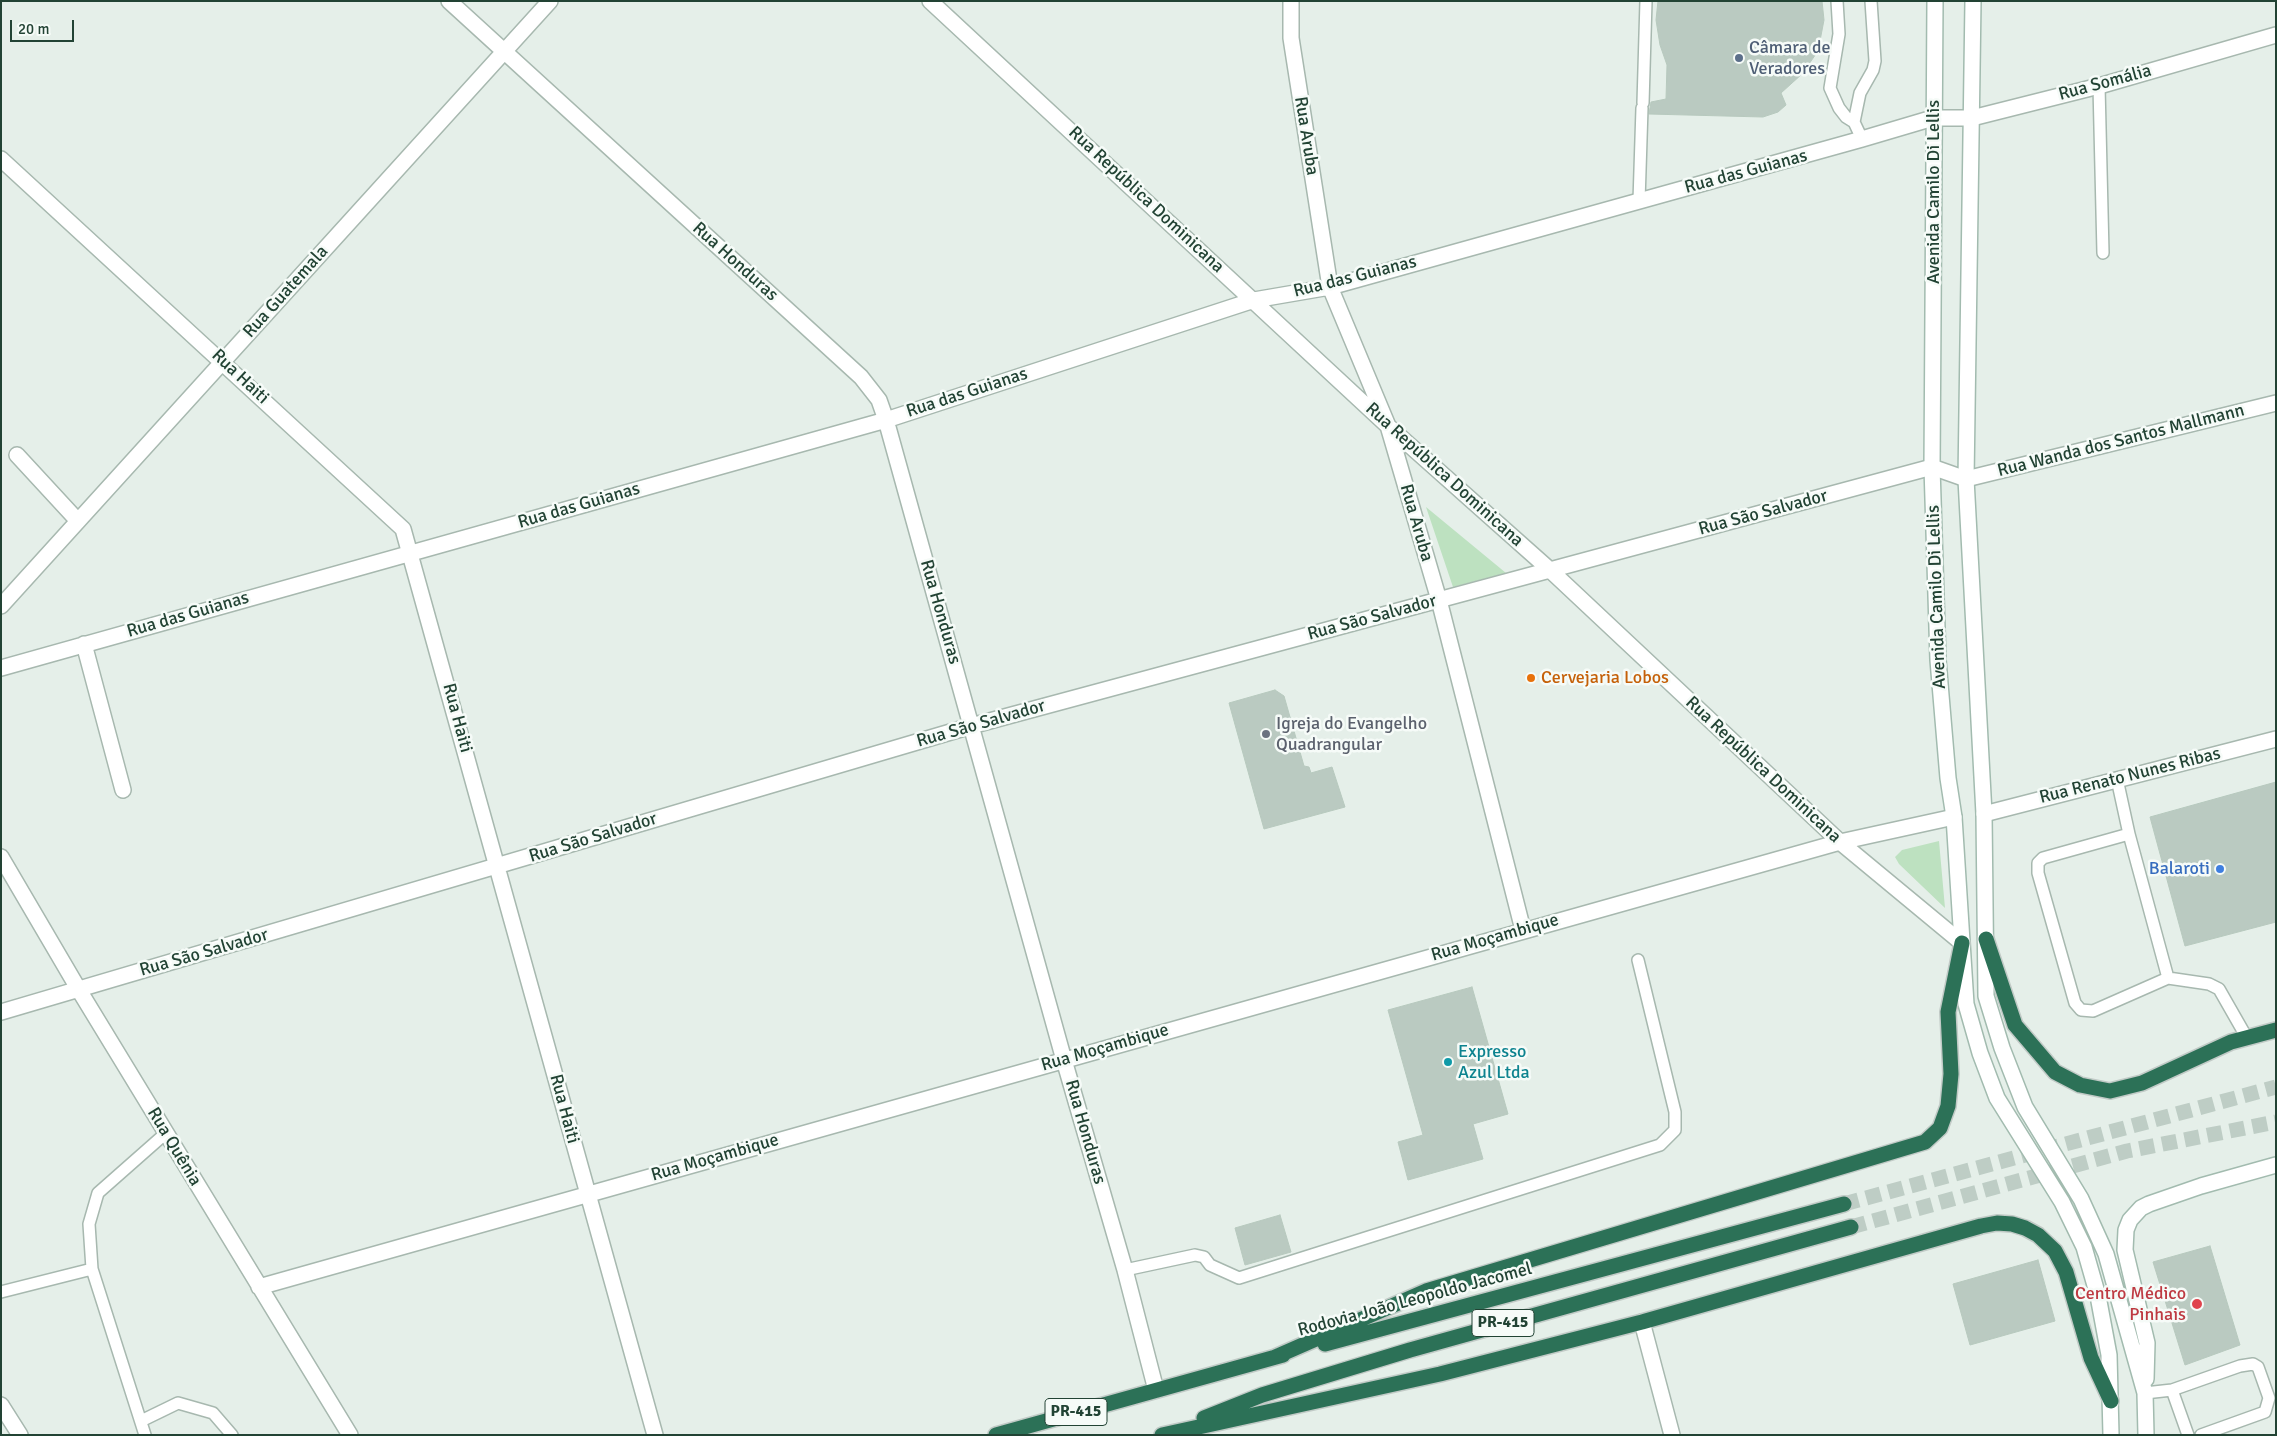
<!DOCTYPE html>
<meta charset="utf-8">
<style>
body{margin:0}
#map{position:relative;width:2277px;height:1436px;overflow:hidden;background:#e5efe9;font-family:Signika,sans-serif}
canvas{display:block}
.frame{position:absolute;inset:0;border:2px solid #224334;pointer-events:none}
.scale{position:absolute;left:10px;top:20px;width:64px;height:22px;box-sizing:border-box;border:2px solid #224334;border-top:0;padding-left:6px;font-size:15px;line-height:18px;white-space:nowrap;color:#224334;-webkit-text-stroke:4px #f6fbf8;paint-order:stroke}
</style>
<div id="map">
<canvas width="2277" height="1436"></canvas>
<div class="frame"></div>
<div class="scale">20 m</div>
</div>
<script>
const g = document.querySelector('canvas').getContext('2d');
g.lineJoin = 'round';
function fillPath(path, color) { g.fillStyle = color; g.fill(path, 'evenodd'); }
const poly = rows => new Path2D(rows.map(r => 'M' + r).join(''));
function strokePath(path, color, width, dash) { g.strokeStyle = color; g.lineWidth = width; g.lineCap = dash ? 'butt' : 'round'; g.setLineDash(dash || []); g.stroke(path); }
function write(font, color, halo, rows, align = 'center') {
  g.font = font + ' Signika,sans-serif'; g.lineWidth = 5; g.setLineDash([]); g.textBaseline = 'middle'; g.strokeStyle = halo; g.fillStyle = color; for (const [text, x, y, turn = 0] of rows) {
    g.save(); g.translate(x, y); g.rotate((+turn || 0) * Math.PI / 180); g.textAlign = isNaN(turn) ? turn : align; if (halo) g.strokeText(text, 0, 0); g.fillText(text, 0, 0); g.restore();
  }
}
const green = poly([
 [1426,507,1506,573,1453,587],
 [1939,841,1945,908,1899,864,1895,857,1902,850]
]);
const building = poly([
 [1658,1,1822,1,1824,20,1818,51,1802,74,1781,93,1786,105,1778,112,1763,117,1649,114,1651,102,1666,99,1667,65,1660,45,1656,20,1658,1],
 [1275,690,1284,696,1304,766,1309,767,1311,773,1332,767,1345,807,1264,829,1229,703,1275,690],
 [2276,782,2276,922,2185,946,2150,817,2276,782],
 [1472,987,1508,1114,1473,1124,1483,1159,1408,1180,1398,1142,1423,1135,1388,1010,1472,987],
 [1280,1215,1291,1252,1245,1265,1235,1228,1280,1215],
 [2210,1246,2240,1345,2185,1365,2153,1262,2210,1246],
 [2038,1260,2055,1321,1970,1345,1953,1284,2038,1260]
]);
const highwayTunnel = poly([
 [1844,1204,2276,1087],
 [1851,1227,2127,1151,2276,1122]
]);
const lane = poly([
 [1837,1,1839,34,1830,88,1839,108,1846,117,1854,122],
 [2099,86,2103,253],
 [1643,103,1646,1],
 [1862,139,1854,122,1860,93,1873,70,1875,61,1871,1],
 [1639,201,1642,108],
 [2117,779,2129,834,2168,978],
 [2129,834,2043,858,2038,863,2038,873,2075,1003,2081,1010,2093,1011,2168,978,2209,984,2219,989,2247,1038],
 [1125,1270,1195,1255,1204,1257,1210,1265,1239,1278,1660,1145,1675,1130,1675,1112,1638,960],
 [1,1292,92,1269],
 [2172,1390,2188,1435],
 [2145,1393,2172,1390,2240,1366,2253,1364,2258,1367,2269,1398,2265,1412,2201,1435],
 [141,1421,178,1403,213,1413,232,1435],
 [145,1435,92,1269,89,1224,98,1193,166,1133]
]);
const street = poly([
 [449,1,861,377,879,400,886,420,1064,1060,1125,1270,1156,1390],
 [930,1,1388,426,1550,570,1840,842,1962,943],
 [1291,1,1291,38,1330,287,1388,426,1439,600,1523,930],
 [1,159,403,529,655,1435],
 [17,455,77,520],
 [1,606,550,1],
 [84,644,123,790],
 [1,668,886,420,1254,300,1330,287,1862,139,1933,118,1972,118,2099,86,2276,35],
 [1984,814,2276,739],
 [1,857,79,990,350,1435],
 [1,1012,971,726,1932,467,1966,479,2276,403],
 [259,1287,1840,842,1954,817],
 [1642,1322,1672,1435],
 [1,1405,20,1435]
]);
const secondary = poly([
 [1935,1,1932,467,1938,660,1948,778,1954,817,1966,1004,1980,1053,1997,1098,2062,1202,2084,1247,2098,1296,2109,1355,2111,1435],
 [1973,1,1966,479,1984,814,1986,996,2002,1048,2025,1107,2081,1199,2106,1254,2145,1393,2146,1435],
 [2146,1379,2147,1343,2125,1250,2126,1230,2130,1220,2141,1208,2149,1204,2201,1186,2276,1165]
]);
const highway = poly([
 [1986,939,2015,1025,2055,1072,2080,1085,2110,1091,2142,1083,2231,1042,2276,1030],
 [1325,1344,1844,1204],
 [1275,1357,1426,1291,1925,1142,1940,1128,1948,1106,1951,1074,1948,1012,1962,943],
 [1204,1418,1262,1395,1410,1350,1851,1227],
 [996,1435,1283,1355],
 [1162,1435,1440,1374,1642,1322,1981,1226,1997,1223,2012,1224,2025,1228,2038,1235,2055,1251,2066,1272,2091,1358,2111,1401]
]);
const markers = [
 [1739,58,5,"#5c6f8a"],
 [1531,678,5,"#e8710a"],
 [1266,734,5,"#6b7280"],
 [2220,869,5,"#3f7fe0"],
 [1448,1062,5,"#0f9aa8"],
 [2197,1304,6,"#e0444e"]
];
const shields = [
 [1503,1323,62],
 [1076,1412,62]
];
const shieldNames = [
 ["PR-415",1503,1323],
 ["PR-415",1076,1412]
];
const serviceNames = [
 ["Câmara de",1749,48],
 ["Veradores",1749,69]
];
const streetNames = [
 ["Rua Somália",2105,83,-15],
 ["Rua Aruba",1306,136,81],
 ["Rua das Guianas",1746,172,-15],
 ["Avenida Camilo Di Lellis",1934,192,-90],
 ["Rua República Dominicana",1146,200,43],
 ["Rua Honduras",735,262,42],
 ["Rua das Guianas",1355,277,-14],
 ["Rua Guatemala",286,292,-48],
 ["Rua Haiti",240,377,43],
 ["Rua das Guianas",967,393,-18],
 ["Rua Wanda dos Santos Mallmann",2121,441,-14],
 ["Rua República Dominicana",1444,475,42],
 ["Rua das Guianas",579,506,-16],
 ["Rua São Salvador",1763,513,-15],
 ["Rua Aruba",1416,523,74],
 ["Avenida Camilo Di Lellis",1937,597,-92],
 ["Rua Honduras",940,612,74],
 ["Rua das Guianas",188,615,-16],
 ["Rua São Salvador",1372,618,-15],
 ["Rua Haiti",457,718,75],
 ["Rua São Salvador",981,724,-16],
 ["Rua República Dominicana",1763,770,43],
 ["Rua Renato Nunes Ribas",2130,776,-14],
 ["Rua São Salvador",593,838,-17],
 ["Rua Moçambique",1495,938,-16],
 ["Rua São Salvador",204,953,-16],
 ["Rua Moçambique",1105,1048,-16],
 ["Rua Haiti",564,1109,75],
 ["Rua Honduras",1085,1132,74],
 ["Rua Quênia",174,1147,59],
 ["Rua Moçambique",715,1158,-16],
 ["Rodovia João Leopoldo Jacomel",1415,1300,-15]
];
const foodNames = [
 ["Cervejaria Lobos",1541,678]
];
const worshipNames = [
 ["Igreja do Evangelho",1276,724],
 ["Quadrangular",1276,745]
];
const shopNames = [
 ["Balaroti",2210,869]
];
const cultureNames = [
 ["Expresso",1458,1052],
 ["Azul Ltda",1458,1073]
];
const healthNames = [
 ["Centro Médico",2186,1294],
 ["Pinhais",2186,1315]
];
fillPath(green, '#bde1c0');
fillPath(building, '#bacac1');
strokePath(building, '#b7c9be', 1);
strokePath(highwayTunnel, '#becdc5', 15, [15, 8]);
strokePath(lane, '#a7b8af', 14);
strokePath(street, '#a7b8af', 18);
strokePath(secondary, '#a2bbaf', 18);
strokePath(highway, '#c1cac6', 18);
strokePath(lane, '#fff', 11);
strokePath(street, '#fff', 15);
strokePath(secondary, '#fff', 15);
strokePath(highway, '#2c7157', 15);
for (const [x, y, r, color] of markers) { const dot = new Path2D(); dot.arc(x, y, r, 0, 2 * Math.PI); g.fillStyle = color; g.fill(dot); strokePath(dot, '#f6fbf8', 2); }
for (const [x, y, w] of shields) { const box = new Path2D(); box.roundRect(x - w / 2, y - 13.5, w, 27, 4); g.fillStyle = '#f6fbf8'; g.fill(box); strokePath(box, '#224334', 1); }
write('bold 16px', '#224334', null, shieldNames);
write('18px', '#4e5e75', '#f6fbf8', serviceNames, 'left');
write('18px', '#224334', '#f6fbf8', streetNames);
write('18px', '#c56008', '#f6fbf8', foodNames, 'left');
write('18px', '#5b616d', '#f6fbf8', worshipNames, 'left');
write('18px', '#366cbe', '#f6fbf8', shopNames, 'right');
write('18px', '#0d838f', '#f6fbf8', cultureNames, 'left');
write('18px', '#be3a42', '#f6fbf8', healthNames, 'right');
</script>
